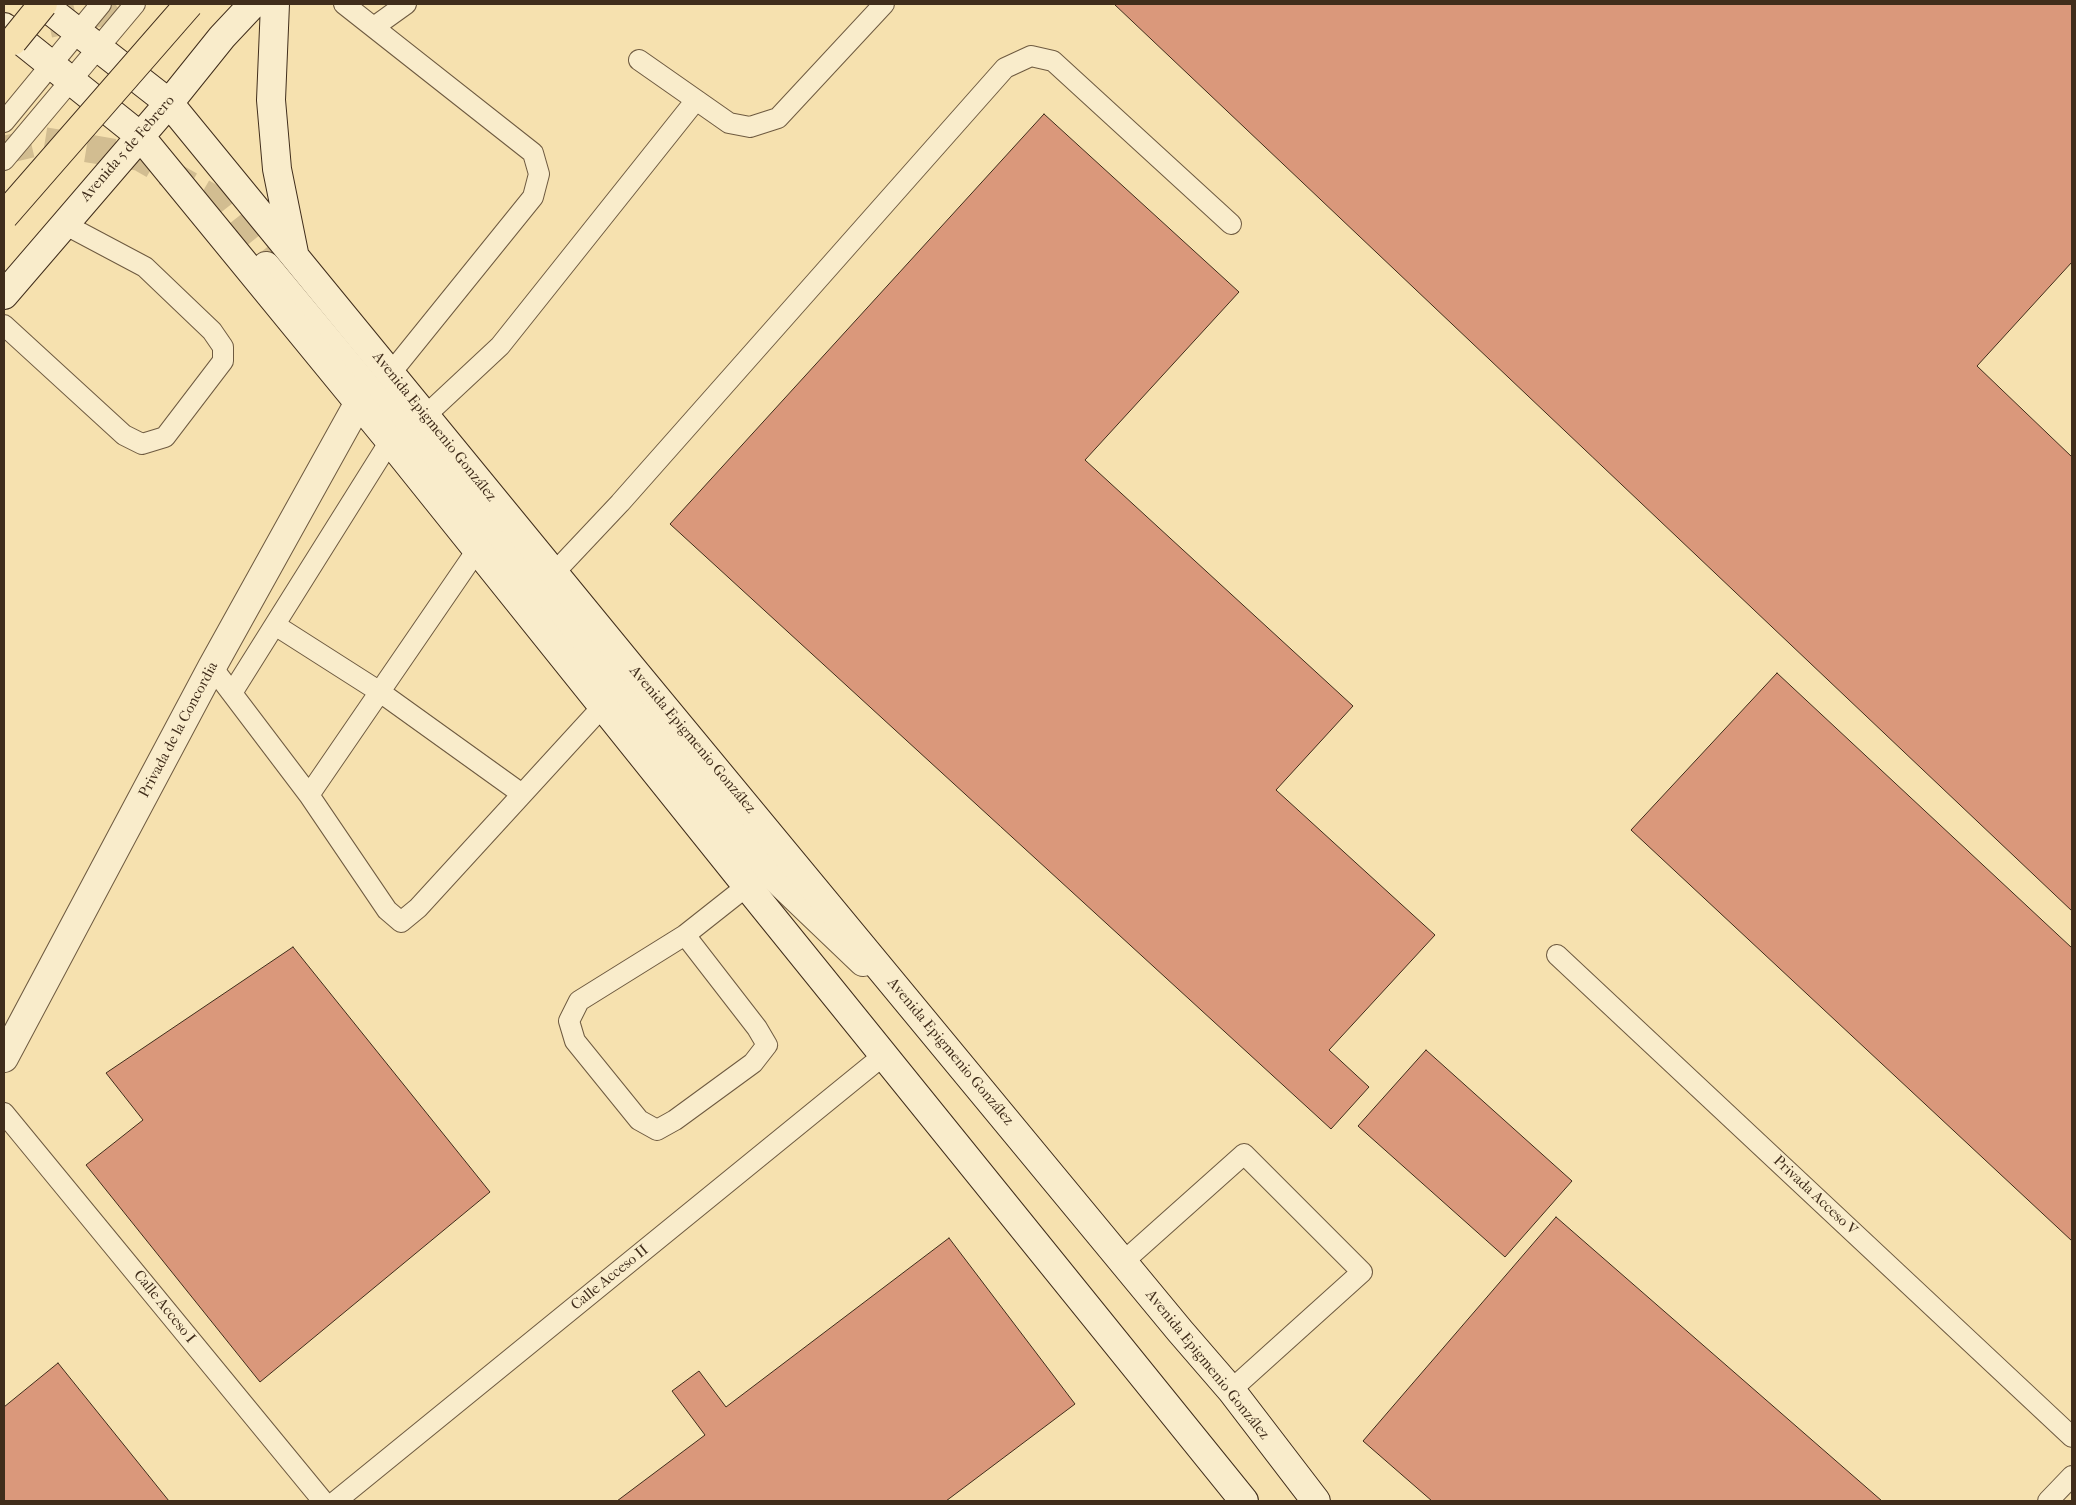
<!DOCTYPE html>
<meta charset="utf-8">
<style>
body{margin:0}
#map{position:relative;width:2076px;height:1505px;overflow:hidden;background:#f6e1af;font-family:"IM FELL French Canon",serif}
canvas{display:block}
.frame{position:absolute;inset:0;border:5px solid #402d1b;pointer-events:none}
</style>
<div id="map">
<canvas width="2076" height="1505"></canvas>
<div class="frame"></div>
</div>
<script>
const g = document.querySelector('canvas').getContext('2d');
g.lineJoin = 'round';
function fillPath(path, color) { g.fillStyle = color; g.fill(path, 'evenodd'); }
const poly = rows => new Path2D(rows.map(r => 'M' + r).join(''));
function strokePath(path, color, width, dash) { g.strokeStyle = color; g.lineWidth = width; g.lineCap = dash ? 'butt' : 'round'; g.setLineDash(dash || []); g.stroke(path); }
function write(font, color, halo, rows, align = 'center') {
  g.font = font + ' "IM FELL French Canon",serif'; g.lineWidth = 4; g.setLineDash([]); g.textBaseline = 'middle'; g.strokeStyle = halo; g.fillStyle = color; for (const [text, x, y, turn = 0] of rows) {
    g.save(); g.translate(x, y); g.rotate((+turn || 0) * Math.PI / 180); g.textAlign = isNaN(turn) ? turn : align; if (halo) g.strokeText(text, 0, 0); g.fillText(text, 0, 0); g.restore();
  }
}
const building = poly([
 [1114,4,2072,4,2072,262,1977,366,2072,457,2072,911,1114,4],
 [1044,114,1239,292,1085,460,1353,706,1276,790,1435,935,1329,1050,1369,1087,1331,1129,670,524,1044,114],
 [1777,673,2072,948,2072,1241,1631,830,1777,673],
 [293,947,490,1192,260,1382,86,1165,143,1120,106,1073,293,947],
 [1426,1050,1572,1181,1505,1257,1358,1126,1426,1050],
 [1556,1217,1882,1501,1432,1501,1363,1441,1556,1217],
 [949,1238,1075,1404,946,1501,617,1501,705,1435,672,1391,699,1371,726,1407,949,1238],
 [58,1363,169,1501,4,1501,4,1407,58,1363]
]);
const tertiaryTunnel = poly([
 [8,33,103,12,116,4],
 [4,150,43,141,140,157,213,199,266,266]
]);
const service = poly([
 [344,4,533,153,539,174,533,197,390,374],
 [374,27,406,4],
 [639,60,729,123,750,127,778,118,884,4],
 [4,122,101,4],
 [4,160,135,4],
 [4,325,124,435,142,444,165,437,223,361,223,347,212,331,145,267,64,224],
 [425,416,500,346,696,100],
 [554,573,620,503,1005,68,1031,56,1053,61,1231,224],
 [275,625,380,692,522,794],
 [212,667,309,795,387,910,401,922,418,908,603,706],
 [232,693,390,441],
 [309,795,477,550],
 [685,935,757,1028,767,1045,753,1063,675,1120,657,1130,639,1120,575,1041,569,1021,579,1001,685,935,747,886],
 [1557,955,2072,1437],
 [4,1113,323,1501],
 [1123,1262,1244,1154,1362,1272,1231,1390],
 [336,1501,884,1055],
 [2048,1501,2072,1476]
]);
const minor = poly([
 [4,1058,212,667,358,404]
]);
const tertiary = poly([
 [266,266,773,876,863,962]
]);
const secondary = poly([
 [42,4,169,103,631,667,1180,1331,1231,1390,1316,1501],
 [275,4,271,100,277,169,294,253],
 [4,27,140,136,390,441,747,886,1244,1501],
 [4,295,169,103,222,37,253,4]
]);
const trunkBridge = poly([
 [13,41,43,4],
 [4,216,189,4]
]);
const streetNames = [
 ["Avenida 5 de Febrero",128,149,-49],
 ["Avenida Epigmenio González",434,427,51],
 ["Privada de la Concordia",179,730,-62],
 ["Avenida Epigmenio González",692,740,50],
 ["Avenida Epigmenio González",950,1052,50],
 ["Privada Acceso V",1815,1196,43],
 ["Calle Acceso II",610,1278,-39],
 ["Calle Acceso I",164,1307,51],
 ["Avenida Epigmenio González",1207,1365,51]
];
fillPath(building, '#da987b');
strokePath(building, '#402d1b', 1);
strokePath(tertiaryTunnel, '#d2bd91', 28, [28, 14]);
strokePath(service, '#6e5a40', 22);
strokePath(minor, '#6e5a40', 30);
strokePath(tertiary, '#6e5a40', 30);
strokePath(secondary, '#402d1b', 30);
strokePath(service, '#f9eccb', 20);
strokePath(minor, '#f9eccb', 28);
strokePath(tertiary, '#f9eccb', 28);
strokePath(secondary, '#f9eccb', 28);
strokePath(trunkBridge, '#402d1b', 30, []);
strokePath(trunkBridge, '#f6e1af', 28);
write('15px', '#402d1b', '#f9eccb', streetNames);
</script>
